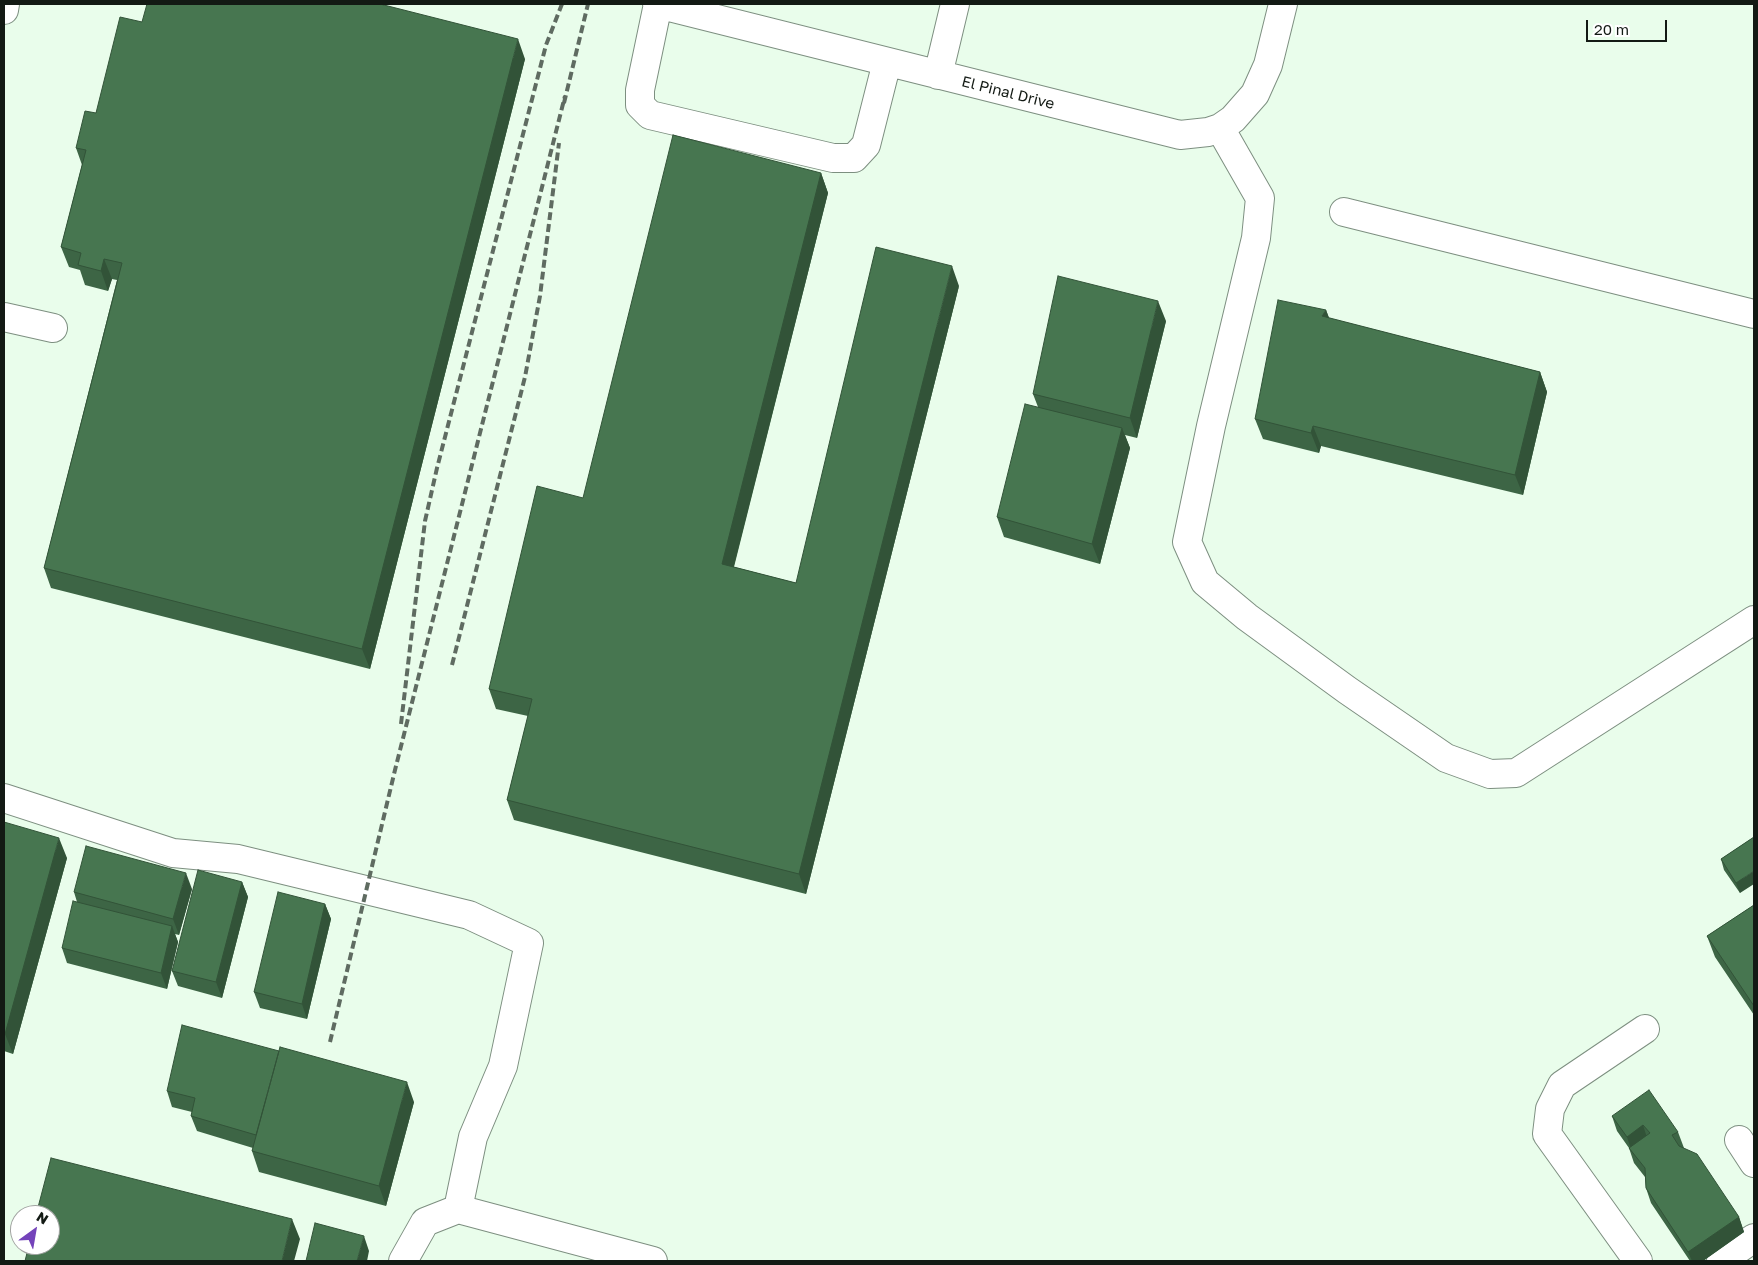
<!DOCTYPE html>
<style>
body{margin:0}
#map{position:relative;width:1758px;height:1265px;overflow:hidden;background:#e9fdeb;font-family:"Golos Text",sans-serif}
canvas{display:block}
.frame{position:absolute;inset:0;border:5px solid #131a14;pointer-events:none}
.north{position:absolute;left:10px;top:1205px;width:50px;height:50px;box-sizing:border-box;background:#fff;border:1px solid #a1a3a1;border-radius:50%;rotate:32deg;font-size:14px;font-weight:700;line-height:20px;text-align:center;color:#131a14}
.north::after{content:'';display:block;margin:auto;width:18px;height:22px;background:#7443ba;clip-path:polygon(50% 0,100% 100%,50% 72%,0 100%)}
.scale{position:absolute;left:1586px;top:20px;width:81px;height:22px;box-sizing:border-box;border:2px solid #131a14;border-top:0;padding-left:6px;font-size:15px;line-height:18px;white-space:nowrap;color:#131a14;-webkit-text-stroke:4px #fff;paint-order:stroke}
</style>
<div id="map">
<canvas width="1758" height="1265"></canvas>
<div class="frame"></div>
<div class="north">N</div>
<div class="scale">20 m</div>
</div>
<script>
const g = document.querySelector('canvas').getContext('2d');
g.lineJoin = 'round';
const poly = rows => new Path2D(rows.map(r => 'M' + r).join(''));
function strokePath(path, color, width, dash) { g.strokeStyle = color; g.lineWidth = width; g.lineCap = dash ? 'butt' : 'round'; g.setLineDash(dash || []); g.stroke(path); }
function fillPath(path, color) { g.fillStyle = color; g.fill(path, 'evenodd'); }
function write(font, color, halo, rows, align = 'center') {
  g.font = font + ' "Golos Text",sans-serif'; g.lineWidth = 4; g.setLineDash([]); g.textBaseline = 'middle'; g.strokeStyle = halo; g.fillStyle = color; for (const [text, x, y, turn = 0] of rows) {
    g.save(); g.translate(x, y); g.rotate((+turn || 0) * Math.PI / 180); g.textAlign = isNaN(turn) ? turn : align; if (halo) g.strokeText(text, 0, 0); g.fillText(text, 0, 0); g.restore();
  }
}
const minor = poly([
 [657,4,1180,135,1208,132,1220,128,1233,119,1255,94,1268,65,1283,4],
 [658,4,640,90,640,105,650,115,833,158,854,158,866,145,887,62],
 [4,10,5,4],
 [938,75,955,4],
 [1220,128,1260,198,1256,238,1211,426,1187,542,1205,582,1247,617,1347,690,1446,758,1490,774,1516,773,1754,620],
 [1344,212,1754,314],
 [4,317,53,328],
 [4,798,173,853,238,859,469,915,529,943,503,1066,473,1137,458,1209,425,1222,403,1261],
 [1739,1140,1754,1163],
 [458,1209,653,1261],
 [1638,1261,1547,1134,1550,1109,1562,1085,1645,1029],
 [1721,1261,1754,1238]
]);
const rail = poly([
 [564,103,588,4],
 [452,665,525,377,540,296,559,143],
 [401,724,425,521,437,468,546,45,562,4],
 [330,1042,395,770,565,96]
]);
const wall = poly([
 [142,22,525,59,370,669,51,588,44,568,117,280,112,279,108,291,85,285,80,270,69,267,61,247,82,165,76,148,96,113],
 [821,173,828,193,734,567,796,583,959,286,806,894,514,820,507,800,528,716,496,709,489,689,583,498],
 [1326,310,1329,318,1540,372,1547,392,1523,495,1321,446,1319,453,1263,439,1255,419],
 [1166,321,1137,438,1125,435,1130,448,1100,564,1004,537,997,517,1038,407,1033,394],
 [4,822,67,858,13,1054,4,1051],
 [1754,837,1740,893,1724,870,1721,859],
 [242,882,248,897,222,998,178,986,172,971],
 [192,889,179,935,175,934,178,942,167,989,67,963,62,948,77,902,74,892],
 [325,904,331,919,307,1019,260,1008,254,992],
 [1754,905,1754,1015,1715,957,1707,936],
 [167,1091,414,1102,386,1206,259,1172,252,1151,253,1148,197,1131,191,1116,192,1112,172,1107],
 [1612,1116,1678,1132,1684,1148,1683,1148,1739,1217,1744,1232,1703,1261,1690,1261,1651,1203,1646,1188,1645,1177,1634,1163,1629,1148,1617,1131]
]);
const shadedWall = poly([
 [518,39,525,59,370,669,362,649],
 [821,173,828,193,729,585,722,564],
 [104,259,112,279,108,291,101,271],
 [952,266,959,286,806,894,799,874],
 [1158,301,1166,321,1137,438,1130,418],
 [1326,310,1334,331,1322,316],
 [1540,372,1547,392,1523,495,1515,475],
 [1313,426,1321,446,1319,453,1311,433],
 [1122,428,1130,448,1100,564,1092,544],
 [59,838,67,858,13,1054,5,1034],
 [1754,871,1754,884,1740,893,1736,883],
 [186,873,192,889,179,935,173,919],
 [242,882,248,897,222,998,216,982],
 [325,904,331,919,307,1019,302,1004],
 [172,926,178,942,167,989,161,973],
 [407,1082,414,1102,386,1206,379,1186],
 [1643,1125,1648,1141,1632,1152,1627,1137],
 [1739,1217,1744,1232,1703,1261,1692,1261,1688,1252],
 [292,1219,300,1239,294,1261,282,1261],
 [364,1236,369,1251,367,1261,357,1261]
]);
const building = poly([
 [147,4,380,4,518,39,362,649,44,568,122,263,104,259,101,271,78,265,81,253,61,247,86,150,76,148,85,111,96,113,120,17,142,22,147,4],
 [673,135,821,173,722,564,796,583,876,247,952,266,799,874,507,800,532,699,489,689,537,486,583,498,673,135],
 [1058,276,1158,301,1130,418,1033,394,1058,276],
 [1278,300,1326,310,1322,316,1540,372,1515,475,1313,426,1311,433,1255,419,1278,300],
 [1025,404,1122,428,1092,544,997,517,1025,404],
 [4,822,59,838,5,1034,4,1033,4,822],
 [1754,837,1754,871,1736,883,1721,859,1754,837],
 [86,846,186,873,173,919,74,892,86,846],
 [198,870,242,882,216,982,172,971,198,870],
 [278,892,325,904,302,1004,254,992,278,892],
 [73,901,172,926,161,973,62,948,73,901],
 [1754,905,1754,1006,1707,936,1754,905],
 [182,1025,279,1051,256,1135,191,1116,195,1098,167,1091,182,1025],
 [280,1047,407,1082,379,1186,252,1151,280,1047],
 [1649,1090,1678,1132,1672,1135,1679,1146,1697,1154,1739,1217,1688,1252,1646,1188,1645,1168,1629,1148,1650,1133,1643,1125,1627,1137,1612,1116,1649,1090],
 [51,1158,292,1219,282,1261,25,1261,29,1245,50,1245,50,1215,36,1215,51,1158],
 [315,1223,364,1236,357,1261,306,1261,315,1223]
]);
const streetNames = [
 ["El Pinal Drive",1008,93,14]
];
strokePath(minor, '#7d8f80', 30);
strokePath(minor, '#fff', 28);
strokePath(rail, '#5f6b61', 4, [8, 4]);
fillPath(wall, '#3d6545');
fillPath(shadedWall, '#325338');
fillPath(building, '#477650');
strokePath(building, '#325338', 1);
write('15px', '#131a14', '#fff', streetNames);
</script>
